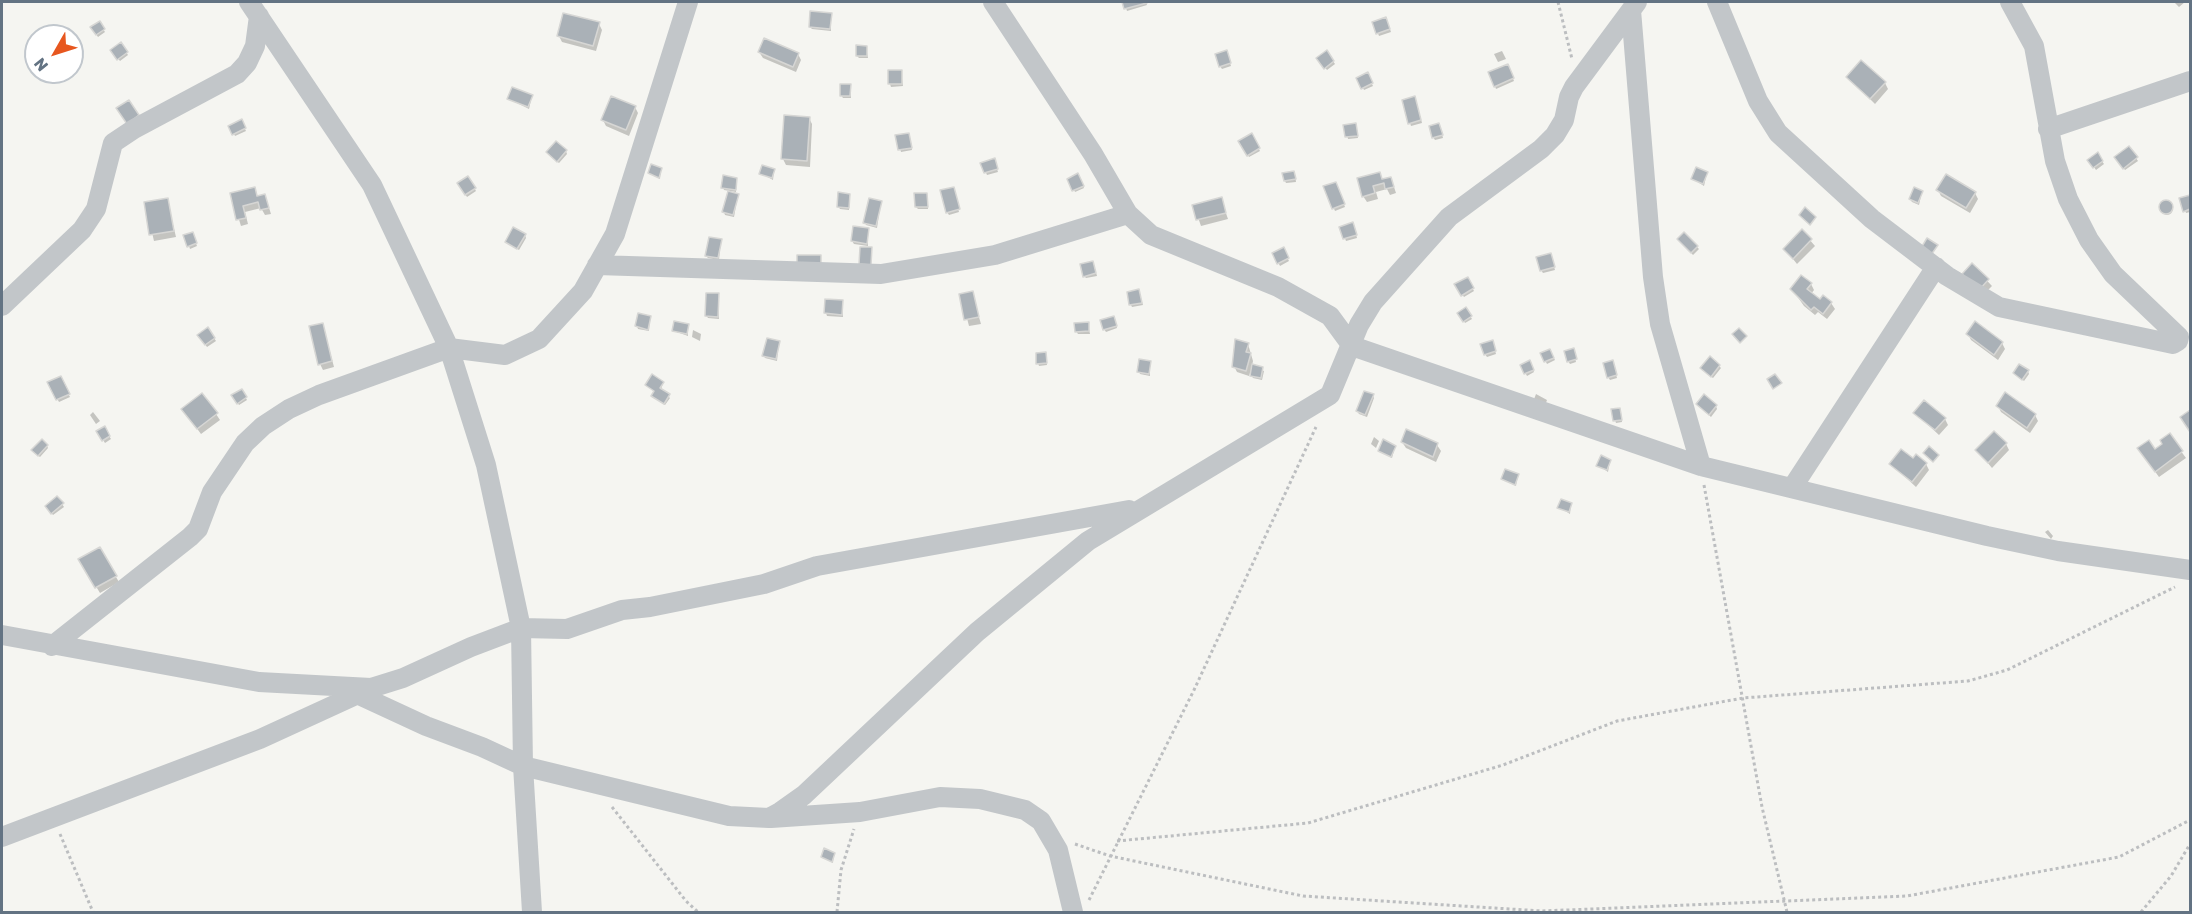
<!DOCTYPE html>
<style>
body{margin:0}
#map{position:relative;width:2192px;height:914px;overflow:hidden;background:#f5f5f1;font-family:Rubik,sans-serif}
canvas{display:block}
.frame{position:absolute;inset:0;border:3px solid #637383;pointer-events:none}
.north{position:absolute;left:24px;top:24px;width:60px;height:60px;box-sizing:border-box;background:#fff;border:2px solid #c1c7cd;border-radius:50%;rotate:231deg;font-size:16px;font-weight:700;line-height:24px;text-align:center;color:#637383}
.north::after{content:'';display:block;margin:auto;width:21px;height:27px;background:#e7571f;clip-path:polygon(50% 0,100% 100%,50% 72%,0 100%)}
</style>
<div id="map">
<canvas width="2192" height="914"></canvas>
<div class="frame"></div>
<div class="north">N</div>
</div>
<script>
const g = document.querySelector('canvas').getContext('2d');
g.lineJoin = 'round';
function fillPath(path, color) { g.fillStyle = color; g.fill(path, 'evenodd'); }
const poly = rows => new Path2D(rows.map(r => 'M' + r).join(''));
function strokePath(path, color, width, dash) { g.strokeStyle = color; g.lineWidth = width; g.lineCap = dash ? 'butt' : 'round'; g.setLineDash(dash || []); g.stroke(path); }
const shadow = poly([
 [1124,2,1146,2,1147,5,1127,11],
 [2174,2,2185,2,2179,7],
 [831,15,831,31,812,29,810,27],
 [1387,21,1391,32,1379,36,1374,23],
 [99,23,105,32,98,37,92,28],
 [599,24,602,30,596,51,562,42,559,36],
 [121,44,128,55,120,61,112,51],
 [72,46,77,54,72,57],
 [866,47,868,58,859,58,857,56],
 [1502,51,1506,59,1498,62,1494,54],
 [759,52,798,54,801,60,796,72,763,58],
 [1327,52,1335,64,1327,70,1318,58],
 [1227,54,1231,66,1222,69,1220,66],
 [1508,66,1514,81,1496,89,1490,73],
 [901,71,903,86,891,87,890,84],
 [1367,74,1373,86,1364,90,1358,78],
 [1848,77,1885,83,1888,89,1875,104],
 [850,85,851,98,843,98,841,95],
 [532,96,529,109,509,99],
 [1416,100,1422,123,1411,126,1410,123],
 [635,107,638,113,629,136,606,126,603,120],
 [809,118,812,124,810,167,786,165,783,159],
 [241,121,246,131,235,136,230,126],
 [1355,125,1358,138,1348,139,1345,126],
 [1440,127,1443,138,1435,140,1433,137],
 [909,134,912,150,901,152,897,137],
 [1251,135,1260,151,1249,157,1240,142],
 [566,151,567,154,559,163,549,155],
 [2097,154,2104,164,2096,170,2089,160],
 [2136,158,2138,161,2125,170,2117,160],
 [995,163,998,172,987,175,982,164],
 [661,169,660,179,649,173],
 [774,171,773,180,760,173],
 [1379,173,1383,180,1391,178,1396,193,1390,195,1387,189,1376,192,1378,199,1367,202,1363,196],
 [1707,173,1704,186,1693,179],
 [1078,175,1084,188,1075,192,1069,179],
 [1295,175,1296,182,1286,183,1285,181],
 [468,178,476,191,467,197,459,184],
 [736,179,736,192,724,190,723,187],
 [1337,186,1345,207,1335,211,1325,187],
 [255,189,258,197,265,195,271,214,265,215,261,208,245,212,248,224,241,226,231,194],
 [953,190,959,212,949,215,947,212],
 [1938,190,1975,193,1978,199,1970,213,1941,196],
 [1922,192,1919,205,1912,202,1910,199],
 [927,194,928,209,918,209,916,207],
 [738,195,734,217,725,215,724,212],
 [849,195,849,210,840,209,838,206],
 [2190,196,2190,212,2186,213,2181,199],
 [167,199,176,237,154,241,145,203],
 [1221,199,1228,219,1201,226,1194,206],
 [881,202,877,228,866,225,865,222],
 '2161 209a6 6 0 1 1 12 0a6 6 0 1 1-12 0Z',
 [1354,227,1357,238,1346,241,1341,228],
 [868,230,868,246,854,244,852,241],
 [1802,231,1815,246,1797,264,1785,249],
 [525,235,526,238,519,250,507,242],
 [193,236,197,246,190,249,189,246],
 [721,240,719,260,708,258,706,256],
 [1679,240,1697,247,1699,249,1693,255],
 [1283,249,1289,261,1280,266,1274,254],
 [1551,257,1555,270,1543,273,1541,270],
 [1094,265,1097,276,1086,278,1084,276],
 [1972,265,1992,286,1983,295],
 [1467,279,1474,291,1464,297,1456,285],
 [1811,284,1814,290,1811,294,1820,301,1831,303,1835,309,1827,319,1818,312,1815,315,1804,306,1792,289],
 [1139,291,1143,305,1132,307,1131,305],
 [972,293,981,324,969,326,961,295],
 [718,295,719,319,708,318,706,315],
 [842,302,843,317,827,316,826,313],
 [1466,309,1472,319,1465,323,1459,313],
 [650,317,649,331,638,329,637,326],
 [1115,321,1117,328,1106,332,1104,329],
 [1088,324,1090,334,1078,334,1076,331],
 [323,325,334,367,323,370,320,364],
 [688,325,688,336,674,331],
 [208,329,216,341,207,347,199,335],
 [693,330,701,334,700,341,692,337],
 [1968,334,2002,343,2005,349,1998,360,1971,340],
 [1236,341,1248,344,1253,361,1252,366,1264,371,1262,380,1253,378,1250,373,1249,376,1237,372,1234,366],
 [779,342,777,361,765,358,764,356],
 [1493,344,1496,354,1487,357,1485,354],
 [1550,351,1555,360,1547,364,1542,354],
 [1573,351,1576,362,1570,364,1568,361],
 [1045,354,1047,365,1039,366,1038,363],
 [1150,362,1150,376,1140,374,1139,371],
 [1530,362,1534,372,1527,376,1522,366],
 [1613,364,1617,378,1610,380,1608,377],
 [1719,366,1721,368,1713,378,1704,371],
 [2028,371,2029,374,2024,381,2015,373],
 [60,378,70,397,59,402,49,383],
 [663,383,661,390,670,398,665,405,654,398,655,392,646,385],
 [242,391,247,400,239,405,233,396],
 [1536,394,1547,400,1544,408,1533,402],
 [1373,396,1374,398,1367,417,1359,414,1357,411],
 [1697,404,1716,406,1717,409,1711,417],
 [1998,406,2035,415,2038,421,2030,433,2001,412],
 [1612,411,1621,412,1622,422,1616,423],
 [93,412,100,421,96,424,90,415],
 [1915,413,1945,419,1948,425,1939,435],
 [216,414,220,420,201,434,187,415],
 [104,428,111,439,105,443,98,432],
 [2169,435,2186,458,2159,477,2143,455,2164,444],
 [1374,437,1379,441,1376,448,1371,444],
 [1402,442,1437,445,1441,451,1436,462,1406,448],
 [2006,444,2009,450,1992,468,1977,450],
 [47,446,48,448,40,457,35,453],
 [1395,447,1392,458,1379,451],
 [1913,460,1926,464,1929,470,1916,487,1891,464],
 [1610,461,1608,472,1598,465],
 [1518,475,1516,486,1503,479],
 [62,504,64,507,53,515,48,509],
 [1571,504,1570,514,1559,507],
 [2048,530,2053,536,2051,539,2045,532],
 [99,549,119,582,100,593,80,560],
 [834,854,833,863,822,857]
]);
const building = poly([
 [1122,2,1147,2,1147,3,1124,9,1122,2],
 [810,11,832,13,830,29,809,27,810,11],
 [563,13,600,22,593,46,557,36,563,13],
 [1386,17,1390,29,1376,34,1372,22,1386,17],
 [100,21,105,29,96,35,90,27,100,21],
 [764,38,799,53,793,67,758,52,764,38],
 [121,42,128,52,117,60,110,50,121,42],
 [856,45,867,46,867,56,856,56,856,45],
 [1227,50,1231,63,1219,67,1215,54,1227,50],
 [1327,50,1334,61,1324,69,1316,58,1327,50],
 [1861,60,1886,82,1870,99,1846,77,1861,60],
 [1508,64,1514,78,1494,87,1488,72,1508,64],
 [888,70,902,70,902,84,888,84,888,70],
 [1368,72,1373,83,1361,89,1356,78,1368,72],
 [840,84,851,84,850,96,840,96,840,84],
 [512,87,533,95,528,107,507,99,512,87],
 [611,96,636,106,626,130,601,120,611,96],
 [1415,96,1421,120,1408,124,1402,100,1415,96],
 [129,100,139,115,127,124,116,108,129,100],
 [784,115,810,117,807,161,781,159,784,115],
 [242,119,246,128,232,135,228,126,242,119],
 [1356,123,1358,136,1345,137,1343,125,1356,123],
 [1439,123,1443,135,1432,138,1429,126,1439,123],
 [909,133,912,148,898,150,895,135,909,133],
 [1252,133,1260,148,1247,156,1238,141,1252,133],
 [556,141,567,150,557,162,546,152,556,141],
 [2129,146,2138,157,2123,169,2114,157,2129,146],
 [2098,152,2103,161,2093,168,2087,160,2098,152],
 [995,158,998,169,984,173,980,163,995,158],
 [651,164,662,168,659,178,648,173,651,164],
 [762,165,775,169,772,178,759,174,762,165],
 [1696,167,1708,172,1703,184,1691,179,1696,167],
 [1294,171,1296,179,1284,181,1282,173,1294,171],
 [1380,172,1382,179,1391,177,1394,187,1385,189,1384,183,1373,186,1375,193,1362,197,1357,178,1380,172],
 [1078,173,1084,186,1072,191,1067,179,1078,173],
 [1946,174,1976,192,1966,208,1936,190,1946,174],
 [723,175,737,178,736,190,721,188,723,175],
 [468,176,476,188,465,195,457,183,468,176],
 [1336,182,1345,204,1332,209,1323,186,1336,182],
 [255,187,257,196,265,194,269,208,260,210,258,202,243,206,246,218,236,220,230,193,255,187],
 [954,187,960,209,946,213,940,190,954,187],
 [1914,187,1923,191,1918,203,1909,199,1914,187],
 [728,191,739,194,733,215,722,212,728,191],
 [838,192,850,194,849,208,837,207,838,192],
 [914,193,927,193,928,207,915,207,914,193],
 [2190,195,2190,209,2183,212,2179,198,2190,195],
 [1222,197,1226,213,1196,220,1192,205,1222,197],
 [168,198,174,231,149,235,144,202,168,198],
 [869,198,882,201,876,226,863,223,869,198],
 '2159 207a7 7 0 1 1 14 0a7 7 0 1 1-14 0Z',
 [1805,207,1816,217,1810,225,1799,215,1805,207],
 [1353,222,1357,235,1343,239,1339,227,1353,222],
 [853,226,869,228,867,244,851,241,853,226],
 [513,227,526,234,517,249,505,242,513,227],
 [1802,229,1812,239,1793,259,1783,249,1802,229],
 [193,232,197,243,187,247,183,235,193,232],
 [1684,232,1698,246,1691,253,1677,239,1684,232],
 [709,237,722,239,718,258,705,256,709,237],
 [1927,238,1938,245,1931,255,1921,248,1927,238],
 [860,247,872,247,871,265,859,264,860,247],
 [1284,247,1289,258,1277,264,1272,253,1284,247],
 [1551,253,1555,267,1540,271,1536,257,1551,253],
 [797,255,821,255,821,266,797,266,797,255],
 [1093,261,1096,273,1083,277,1080,264,1093,261],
 [1972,263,1989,279,1979,290,1962,274,1972,263],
 [1801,275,1812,283,1807,289,1820,299,1823,295,1832,302,1823,314,1814,307,1811,310,1790,289,1801,275],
 [1468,277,1474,288,1461,296,1454,284,1468,277],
 [1139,289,1142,303,1129,305,1127,292,1139,289],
 [973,291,979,317,964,320,959,294,973,291],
 [706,293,719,293,718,317,705,316,706,293],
 [825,299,843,300,842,315,824,313,825,299],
 [1466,307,1472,316,1463,322,1457,313,1466,307],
 [638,313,651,316,648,330,635,326,638,313],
 [1114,316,1117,326,1103,330,1100,320,1114,316],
 [674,321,689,324,687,334,672,331,674,321],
 [1975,321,2003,342,1994,355,1966,334,1975,321],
 [1089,322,1089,331,1075,332,1074,323,1089,322],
 [323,323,332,361,318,365,309,326,323,323],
 [208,327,215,338,205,345,197,335,208,327],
 [1739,328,1747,336,1740,343,1732,334,1739,328],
 [767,338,780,341,776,359,762,356,767,338],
 [1235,339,1249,343,1246,352,1251,353,1246,371,1232,367,1235,339],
 [1493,340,1496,351,1484,355,1480,344,1493,340],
 [1574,348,1577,359,1567,362,1564,351,1574,348],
 [1550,349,1554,358,1544,362,1540,353,1550,349],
 [1046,352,1047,363,1036,364,1036,353,1046,352],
 [1710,356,1720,365,1711,377,1700,368,1710,356],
 [1139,359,1151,361,1149,374,1137,372,1139,359],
 [1530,360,1534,370,1524,374,1520,365,1530,360],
 [1613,360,1617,375,1607,378,1603,363,1613,360],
 [1252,364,1263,367,1261,378,1250,376,1252,364],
 [2019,364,2029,370,2022,380,2013,373,2019,364],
 [652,374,664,382,660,388,670,394,664,404,651,396,654,391,645,385,652,374],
 [1775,374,1782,383,1773,389,1767,379,1775,374],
 [61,376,70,394,56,400,47,382,61,376],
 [242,389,247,397,237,404,231,395,242,389],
 [1364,391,1374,394,1365,415,1356,411,1364,391],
 [2005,392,2036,414,2027,428,1996,406,2005,392],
 [202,393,218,413,197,429,181,409,202,393],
 [1704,394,1717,405,1709,415,1696,404,1704,394],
 [1924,400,1946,418,1935,430,1913,413,1924,400],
 [1620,408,1622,420,1613,421,1611,409,1620,408],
 [2190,410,2190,432,2180,417,2190,410],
 [105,426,110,436,102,441,96,431,105,426],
 [1406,429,1438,443,1433,457,1401,442,1406,429],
 [1994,431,2007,443,1988,463,1975,450,1994,431],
 [2170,433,2183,451,2155,472,2137,448,2149,440,2155,449,2162,444,2160,440,2170,433],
 [42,439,48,445,38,456,31,450,42,439],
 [1383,439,1396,446,1391,457,1378,451,1383,439],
 [1929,446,1939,455,1933,462,1923,453,1929,446],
 [1901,449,1913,458,1916,454,1927,463,1912,482,1889,464,1901,449],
 [1601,455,1611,460,1607,470,1596,466,1601,455],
 [1505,469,1519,474,1515,485,1501,479,1505,469],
 [57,496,64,503,51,514,45,506,57,496],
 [1561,499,1572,503,1569,512,1557,508,1561,499],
 [100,547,117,576,95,588,78,559,100,547],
 [824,848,835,853,832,862,821,857,824,848]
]);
const path = poly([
 [1558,2,1572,59],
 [1704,485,1762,807,1787,912],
 [612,807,686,901,698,912],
 [60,834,93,912],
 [1117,841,1308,823,1503,765,1617,721,1743,698,1968,681,2007,670,2175,587],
 [1075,844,1110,856,1303,896,1542,911,1907,896,2119,857,2190,820],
 [1089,900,1194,690,1316,427],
 [837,912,841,870,854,829],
 [2141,912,2171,876,2190,844]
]);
const street = poly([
 [249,2,372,185,449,348,486,465,521,628,523,766,532,912],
 [993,2,1093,154,1128,214,1151,235,1278,287,1330,316,1352,346,1701,466,1987,536,2058,551,2190,570],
 [1717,2,1758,101,1778,133,1872,219,1947,276,1999,307,2173,344,2178,341,2179,337,2113,274,2089,240,2068,199,2055,161,2034,46,2010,2],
 [1631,10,1653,277,1660,324,1701,466],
 [2048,129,2190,81],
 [597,265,881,274,995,255,1128,214],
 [2,306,82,230,96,209,113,143,134,129,237,74,247,63,255,46,259,16],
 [1792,488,1936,267],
 [2,635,259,682,371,688,403,678,471,647,521,628,567,629,622,610,650,607,764,584,817,566,1129,510],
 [52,646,190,537,198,529,212,492,245,443,263,426,289,409,319,395,449,348,505,355,539,339,583,291,615,234,688,2],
 [359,695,426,726,482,747,523,766,729,816,769,818,780,812,804,795,977,632,1088,541,1330,395,1359,325,1373,302,1449,217,1541,149,1555,135,1564,120,1569,97,1574,87,1637,2],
 [771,818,860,812,940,797,980,799,1025,810,1041,821,1058,850,1073,912],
 [2,837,260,739,369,689]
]);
fillPath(shadow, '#0003');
fillPath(building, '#aab1b7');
strokePath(building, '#d6d6d4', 1.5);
strokePath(path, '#bcbec0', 3, [3, 3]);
strokePath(street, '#c2c6c9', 20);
</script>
